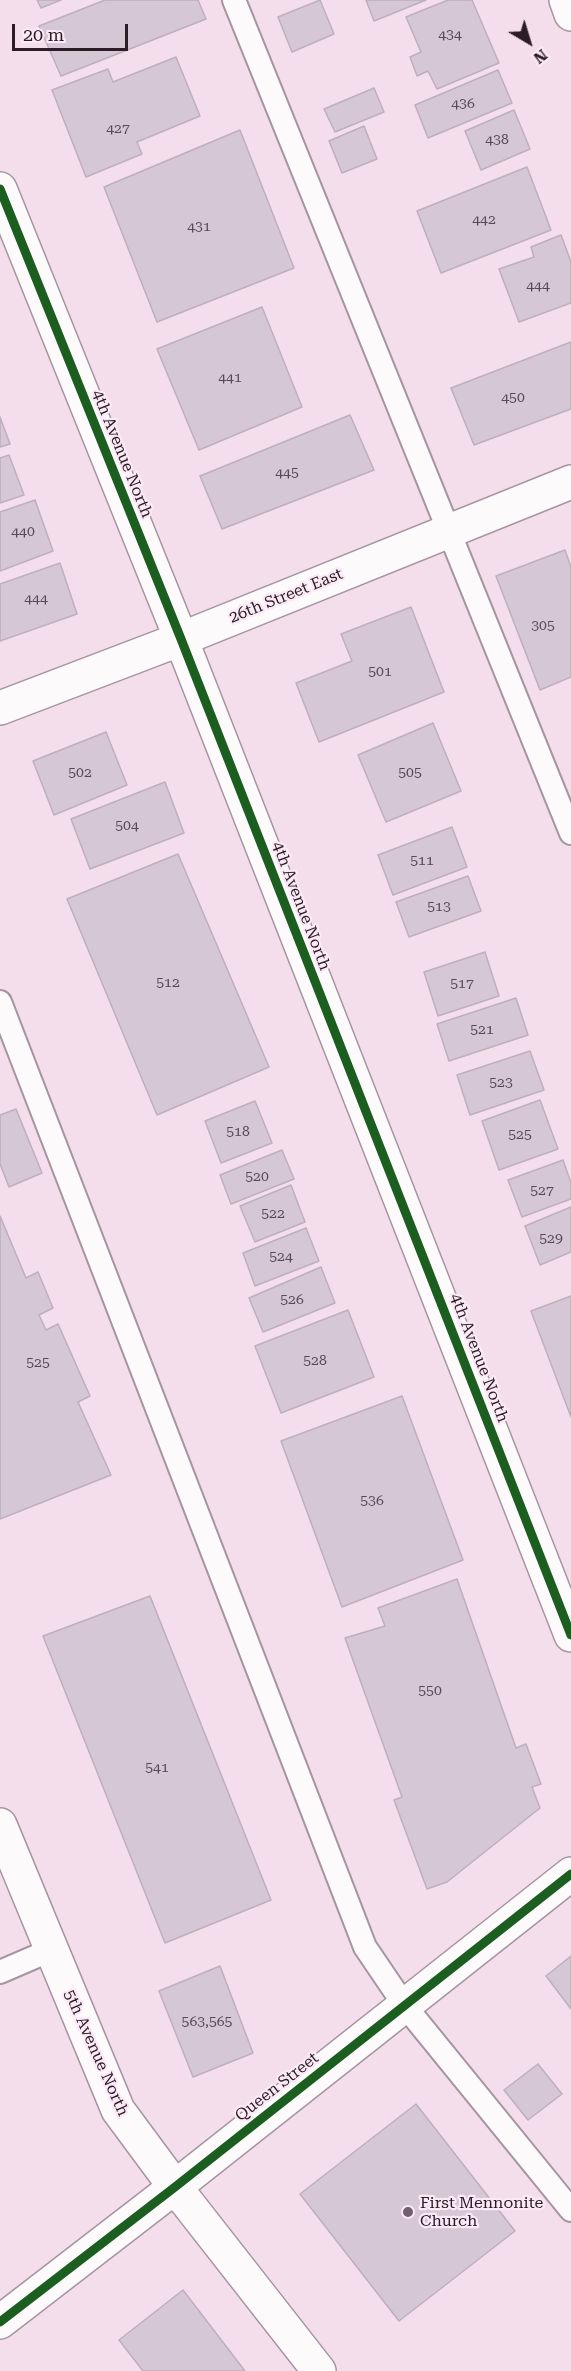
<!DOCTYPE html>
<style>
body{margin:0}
#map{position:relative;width:571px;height:2371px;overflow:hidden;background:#f4deec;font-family:"Roboto Serif",serif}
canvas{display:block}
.north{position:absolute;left:499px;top:12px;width:60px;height:60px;-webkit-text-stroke:4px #fbeaf5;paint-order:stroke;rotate:142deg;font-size:16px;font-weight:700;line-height:24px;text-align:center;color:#2b1c26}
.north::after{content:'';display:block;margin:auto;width:21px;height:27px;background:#2b1c26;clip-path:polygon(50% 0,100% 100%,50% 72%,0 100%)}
.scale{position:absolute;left:12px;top:24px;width:116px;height:27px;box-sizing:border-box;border:3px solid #2b1c26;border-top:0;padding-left:8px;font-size:18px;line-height:21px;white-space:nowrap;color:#2b1c26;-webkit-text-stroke:4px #fbeaf5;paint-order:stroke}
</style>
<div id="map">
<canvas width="571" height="2371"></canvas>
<div class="north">N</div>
<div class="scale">20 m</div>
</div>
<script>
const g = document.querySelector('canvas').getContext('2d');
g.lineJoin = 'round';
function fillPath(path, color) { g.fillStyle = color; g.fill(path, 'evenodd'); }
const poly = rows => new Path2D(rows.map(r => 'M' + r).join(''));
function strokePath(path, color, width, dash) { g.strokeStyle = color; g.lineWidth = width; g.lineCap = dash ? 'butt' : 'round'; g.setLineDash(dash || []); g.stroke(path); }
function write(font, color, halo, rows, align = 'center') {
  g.font = font + ' "Roboto Serif",serif'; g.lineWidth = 4.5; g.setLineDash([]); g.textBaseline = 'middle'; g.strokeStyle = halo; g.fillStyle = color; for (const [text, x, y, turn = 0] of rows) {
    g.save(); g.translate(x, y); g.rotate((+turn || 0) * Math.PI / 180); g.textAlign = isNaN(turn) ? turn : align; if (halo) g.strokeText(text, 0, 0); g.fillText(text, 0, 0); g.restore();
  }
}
const building = poly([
 [37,0,61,0,41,8,37,0],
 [105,0,198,0,206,19,61,76,39,26,105,0],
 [320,0,334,34,292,52,278,17,320,0],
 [366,0,426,0,374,21,366,0],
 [448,0,472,0,499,63,437,89,428,71,417,76,410,57,421,52,406,17,448,0],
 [176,57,200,116,137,142,142,154,86,177,52,90,108,69,113,82,176,57],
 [498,70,512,103,428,138,415,105,498,70],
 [374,88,384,112,335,132,324,109,374,88],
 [514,110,530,149,481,170,465,131,514,110],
 [364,126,377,159,342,173,329,141,364,126],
 [240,130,294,268,157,322,104,187,240,130],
 [527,167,551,230,441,273,417,211,527,167],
 [561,235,571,262,571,303,519,322,499,269,534,257,531,247,561,235],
 [262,307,302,407,199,450,157,349,262,307],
 [571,342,571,409,474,445,451,388,571,342],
 [350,415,374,470,222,529,200,476,350,415],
 [0,417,10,444,0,447,0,417],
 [9,455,24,495,0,503,0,458,9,455],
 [35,500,53,551,0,571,0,512,35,500],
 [565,550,571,567,571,677,540,690,496,576,565,550],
 [60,563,77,614,0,641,0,584,60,563],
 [411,607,444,692,319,742,296,683,352,661,341,634,411,607],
 [433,723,461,791,386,822,358,755,433,723],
 [106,732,127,785,54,815,33,761,106,732],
 [165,782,184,833,90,869,71,819,165,782],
 [452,827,467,867,393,895,378,855,452,827],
 [178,854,269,1067,157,1115,67,899,178,854],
 [468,876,481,911,409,937,396,902,468,876],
 [485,952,499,996,438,1016,424,972,485,952],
 [516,998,528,1035,449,1061,437,1024,516,998],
 [530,1051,544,1090,470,1115,457,1075,530,1051],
 [540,1100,558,1149,499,1170,482,1121,540,1100],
 [255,1101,272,1143,221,1163,205,1121,255,1101],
 [16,1109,42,1173,9,1187,0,1164,0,1115,16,1109],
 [282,1150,294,1179,231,1204,220,1175,282,1150],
 [563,1160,571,1183,571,1199,522,1217,508,1180,563,1160],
 [291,1185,305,1222,255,1242,240,1206,291,1185],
 [571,1207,571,1252,540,1265,525,1226,571,1207],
 [0,1216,26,1278,38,1272,53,1308,39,1315,46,1330,58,1324,90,1396,78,1402,111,1475,0,1519,0,1216],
 [306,1228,319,1261,255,1286,243,1253,306,1228],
 [321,1267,335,1303,263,1332,249,1298,321,1267],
 [571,1296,571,1417,531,1311,571,1296],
 [348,1310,374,1377,281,1413,255,1346,348,1310],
 [402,1396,463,1560,342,1607,281,1441,402,1396],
 [457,1579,516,1748,526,1744,541,1784,532,1787,540,1808,447,1882,427,1889,394,1800,402,1797,345,1638,385,1626,378,1608,457,1579],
 [150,1596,271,1900,165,1943,43,1636,150,1596],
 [571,1956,571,2009,546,1976,571,1956],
 [220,1966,253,2053,193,2077,159,1991,220,1966],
 [538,2064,562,2094,528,2120,504,2090,538,2064],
 [416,2104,515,2231,399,2321,300,2194,416,2104],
 [183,2290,245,2371,143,2371,119,2340,183,2290]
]);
const lane = poly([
 [234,0,571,833],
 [0,1002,365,1947,405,2006,571,2210],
 [0,1972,51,1950]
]);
const street = poly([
 [0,189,181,639,571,1635],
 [0,708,181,639,571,482],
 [0,1825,118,2110,175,2187,319,2371]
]);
const secondary = poly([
 [566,0,571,14],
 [0,2322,175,2187,571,1874]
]);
const cycleway = poly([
 [0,189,181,639,571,1635],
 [0,2322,175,2187,571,1874]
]);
const markers = [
 [408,2212,6,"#71606b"]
];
const numberNames = [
 ["434",450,35],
 ["436",463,104],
 ["427",118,129],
 ["438",497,140],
 ["442",484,220],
 ["431",199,227],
 ["444",538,286],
 ["441",230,378],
 ["450",513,398],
 ["445",287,473],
 ["440",23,532],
 ["444",36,599],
 ["305",543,626],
 ["501",380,672],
 ["502",80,773],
 ["505",410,773],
 ["504",127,826],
 ["511",422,861],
 ["513",439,907],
 ["512",168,983],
 ["517",462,984],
 ["521",482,1030],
 ["523",501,1083],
 ["518",238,1132],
 ["525",520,1135],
 ["520",257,1177],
 ["527",542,1191],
 ["522",273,1214],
 ["529",551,1239],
 ["524",281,1257],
 ["526",292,1300],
 ["528",315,1361],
 ["525",38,1363],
 ["536",372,1501],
 ["550",430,1691],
 ["541",157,1768],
 ["563,565",207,2022]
];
const streetNames = [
 ["4th Avenue North",122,454,68],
 ["26th Street East",286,596,-22],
 ["4th Avenue North",301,906,69],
 ["4th Avenue North",479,1358,69],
 ["5th Avenue North",96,2053,66],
 ["Queen Street",277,2087,-38]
];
const poiNames = [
 ["First Mennonite",420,2203],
 ["Church",420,2221]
];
fillPath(building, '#d6c7d4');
strokePath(building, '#beafbb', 1.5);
strokePath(lane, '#a595a0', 26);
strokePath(street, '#a595a0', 36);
strokePath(secondary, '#a595a0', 36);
strokePath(lane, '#fdfafc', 22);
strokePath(street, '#fdfafc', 33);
strokePath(secondary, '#fdfafc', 33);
strokePath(cycleway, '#1b5e20', 9);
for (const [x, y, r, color] of markers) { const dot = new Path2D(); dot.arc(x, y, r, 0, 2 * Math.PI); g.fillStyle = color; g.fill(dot); strokePath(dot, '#fbeaf5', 2); }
write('14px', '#584a54', null, numberNames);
write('16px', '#2b1c26', '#fbeaf5', streetNames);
write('16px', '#2b1c26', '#fbeaf5', poiNames, 'left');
</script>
